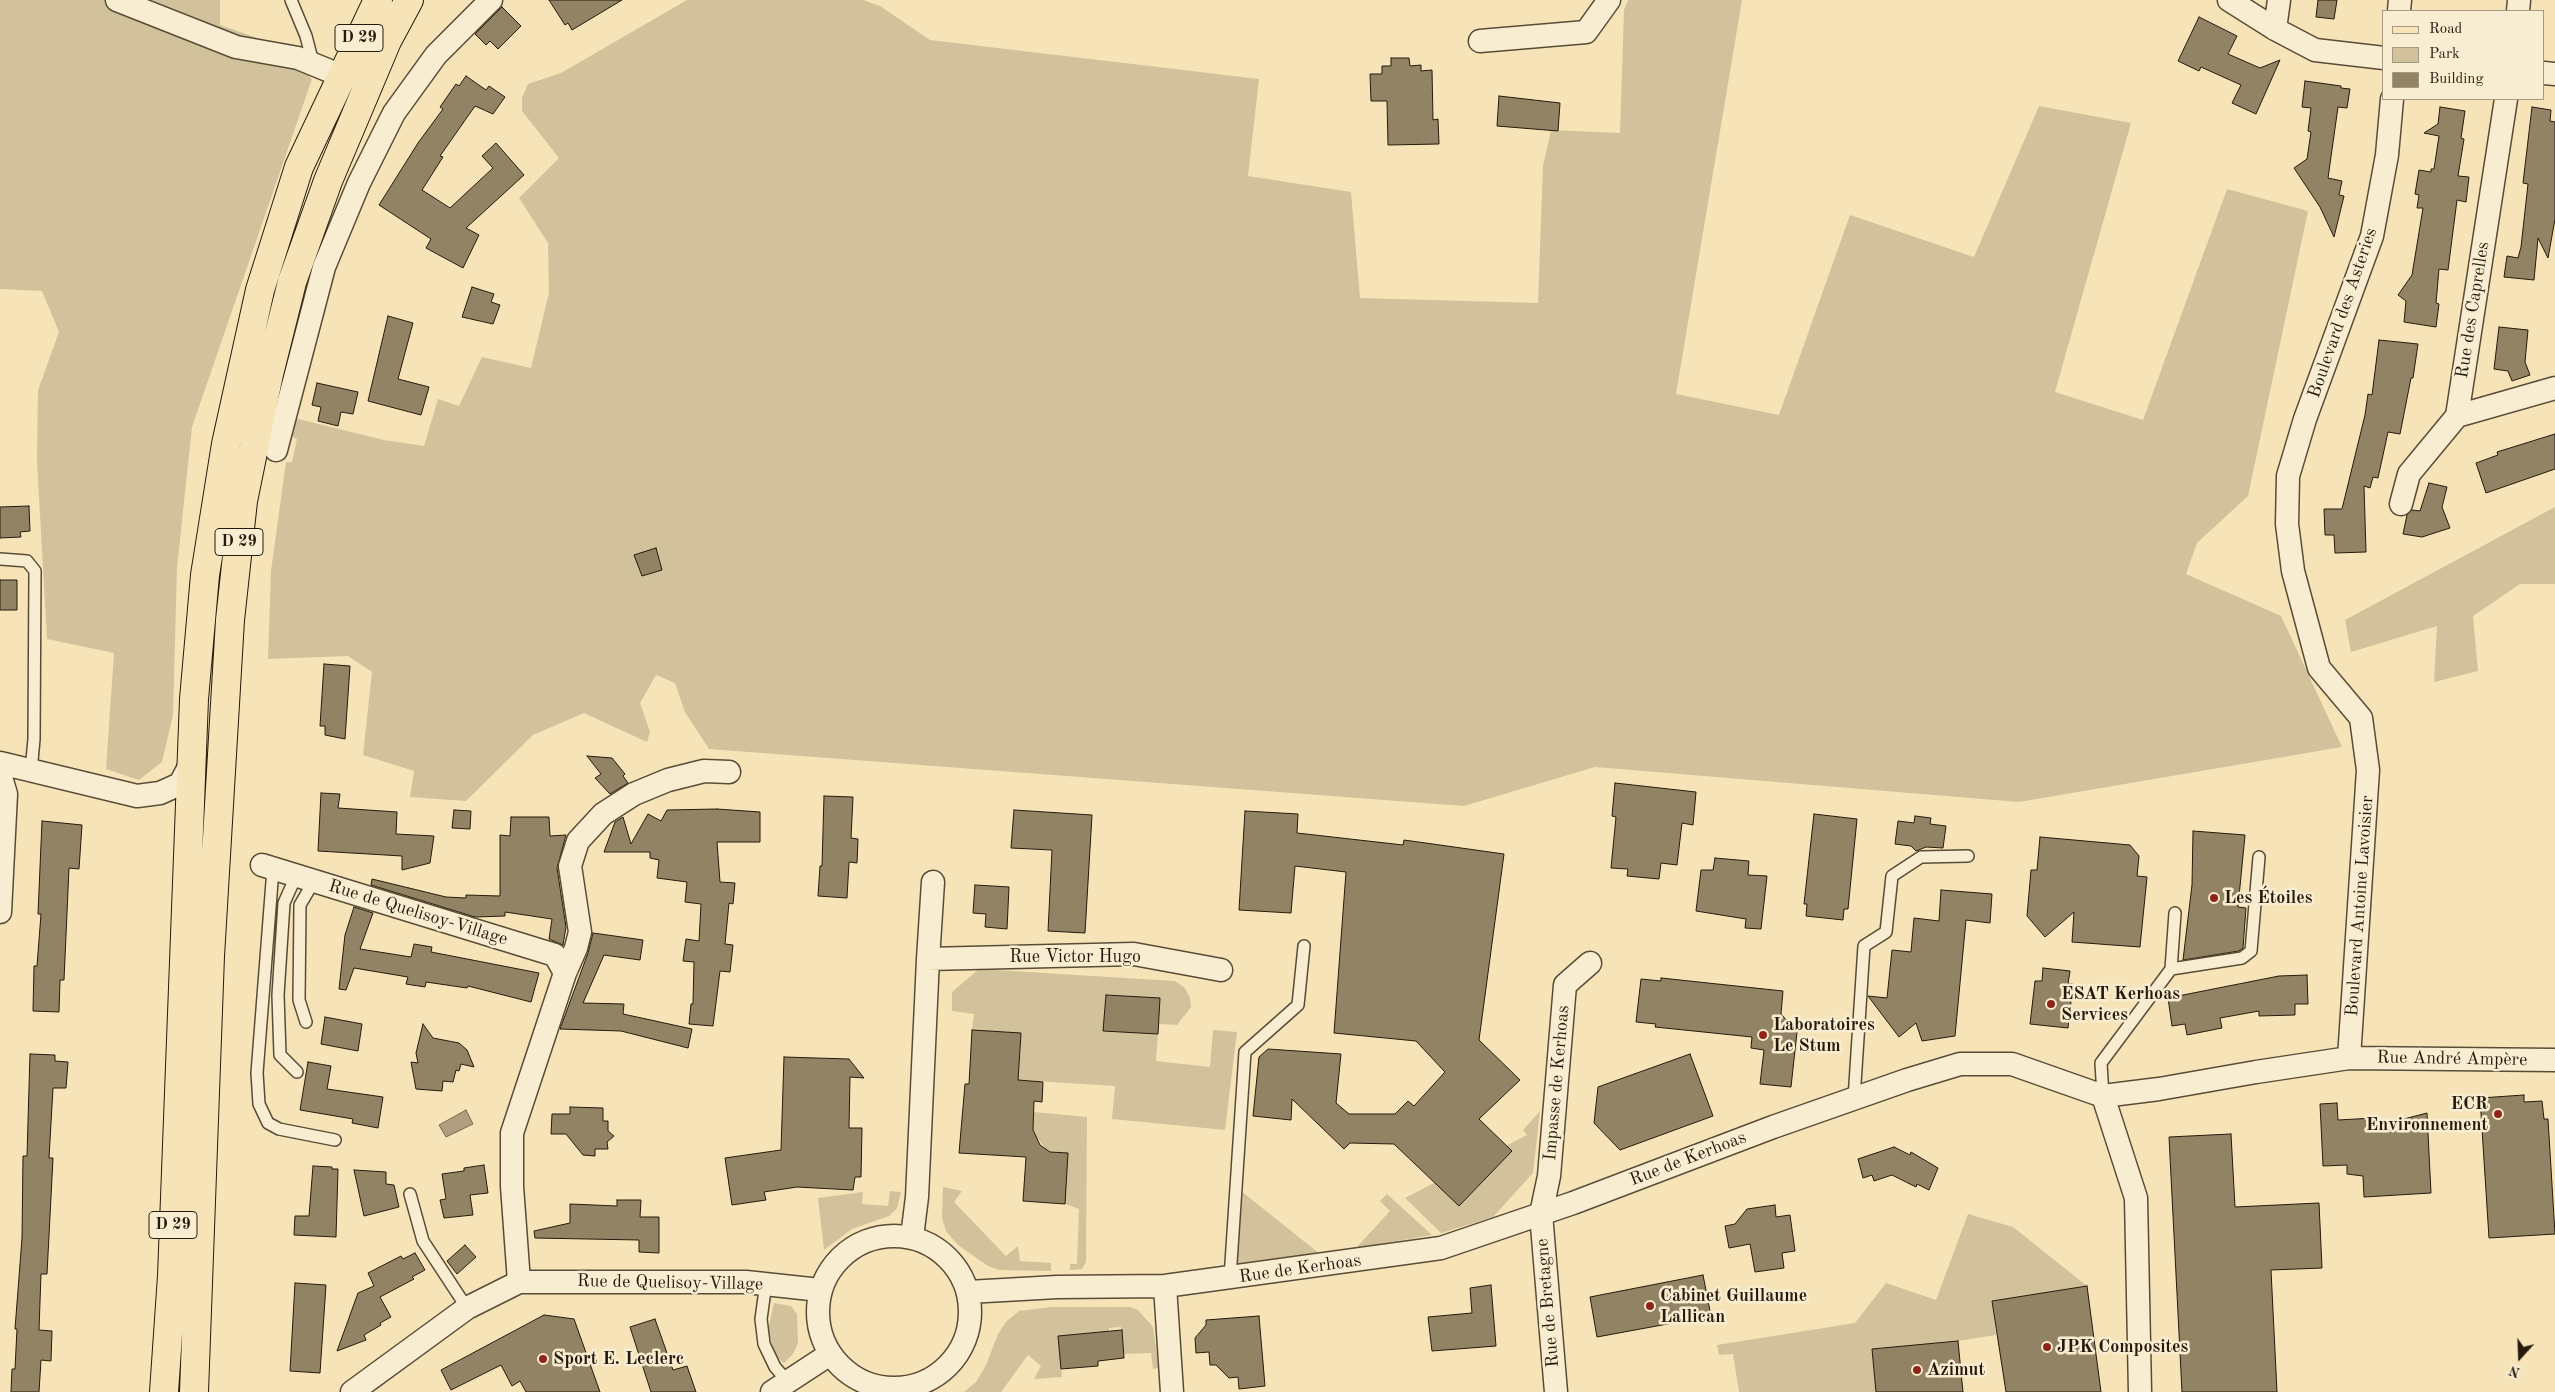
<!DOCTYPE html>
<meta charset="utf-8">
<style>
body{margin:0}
#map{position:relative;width:2555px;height:1392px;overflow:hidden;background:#f6e4b8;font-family:"Old Standard TT",serif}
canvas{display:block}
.legend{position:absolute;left:2382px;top:10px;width:162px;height:90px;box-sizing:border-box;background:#f9edd1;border:1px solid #a49982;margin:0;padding:6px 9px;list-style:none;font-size:15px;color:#251a0c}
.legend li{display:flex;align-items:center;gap:10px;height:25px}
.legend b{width:25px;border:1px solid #a49982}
.north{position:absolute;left:2495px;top:1332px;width:50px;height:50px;-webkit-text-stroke:4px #f9edd1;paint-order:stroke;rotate:200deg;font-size:14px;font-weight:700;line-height:20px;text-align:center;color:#251a0c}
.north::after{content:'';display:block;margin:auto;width:18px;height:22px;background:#251a0c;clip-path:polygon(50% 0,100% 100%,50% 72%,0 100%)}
</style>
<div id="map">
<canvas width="2555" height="1392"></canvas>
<ul class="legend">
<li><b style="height:6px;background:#f6e4b8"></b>Road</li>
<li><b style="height:14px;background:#d2c29b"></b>Park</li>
<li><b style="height:14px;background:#928365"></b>Building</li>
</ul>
<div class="north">N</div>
</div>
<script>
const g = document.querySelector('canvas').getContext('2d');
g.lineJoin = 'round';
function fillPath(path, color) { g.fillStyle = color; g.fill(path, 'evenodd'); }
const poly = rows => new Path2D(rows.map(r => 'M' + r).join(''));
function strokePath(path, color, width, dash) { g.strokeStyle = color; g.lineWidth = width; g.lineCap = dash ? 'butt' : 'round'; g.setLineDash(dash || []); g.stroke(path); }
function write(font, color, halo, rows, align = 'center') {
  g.font = font + ' "Old Standard TT",serif'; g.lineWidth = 5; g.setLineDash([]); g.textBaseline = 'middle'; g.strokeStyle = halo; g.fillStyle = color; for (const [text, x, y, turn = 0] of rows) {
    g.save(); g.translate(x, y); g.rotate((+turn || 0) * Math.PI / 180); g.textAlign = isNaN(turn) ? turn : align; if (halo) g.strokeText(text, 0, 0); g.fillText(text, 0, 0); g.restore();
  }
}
const green = poly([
 [0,0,220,0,220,25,275,44,312,79,192,427,177,568,173,715,162,762,139,780,106,769,114,653,47,639,37,461,38,390,59,332,42,291,0,289],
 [687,0,863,0,880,6,930,40,1259,79,1248,176,1351,192,1360,298,1538,303,1543,166,1551,130,1620,133,1624,10,1628,0,1742,0,1676,394,1779,415,1850,215,1974,257,2039,106,2131,123,2055,392,2143,420,2227,189,2308,211,2248,496,2197,543,2186,574,2281,616,2342,747,2019,802,1595,767,1464,806,709,749,685,712,675,683,656,675,640,703,650,732,647,742,584,713,533,735,466,801,410,797,414,771,363,755,372,672,348,656,268,659,271,571,286,462,292,462,297,439,288,434,290,417,384,440,424,446,438,399,459,406,482,357,531,368,549,293,548,243,519,198,559,158,522,111,522,98,528,84,561,73],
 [2555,507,2555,584,2520,584,2473,616,2478,671,2434,682,2437,626,2351,652,2345,620],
 [979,969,1175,981,1185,988,1190,998,1191,1007,1177,1025,1159,1024,1160,998,1106,995,1103,1031,1158,1034,1156,1061,1210,1067,1213,1030,1237,1032,1225,1130,1112,1119,1115,1086,1018,1080,972,1030,974,1014,952,1011,952,992],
 [1540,1111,1533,1173,1493,1217,1441,1233,1405,1198,1527,1135,1523,1130],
 [1034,1112,1087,1117,1086,1262,1082,1269,1070,1270,1070,1264,1077,1264,1079,1209,1065,1204,1044,1147,1039,1140,1033,1137],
 [943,1187,962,1191,954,1202,1006,1256,1018,1246,1020,1261,1051,1263,1051,1271,999,1270,988,1266,958,1245,946,1231,942,1218],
 [890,1191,901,1192,897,1208,889,1216,852,1229,824,1250,818,1198,863,1192,862,1204,888,1206],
 [1241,1191,1320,1254,1237,1265],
 [1387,1194,1432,1235,1356,1248,1390,1211,1380,1201],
 [1968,1214,2013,1227,2087,1286,1992,1301,1996,1335,1958,1341,1872,1349,1876,1392,1739,1392,1733,1354,1719,1355,1717,1345,1855,1323,1886,1283,1936,1300],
 [774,1303,791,1306,797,1314,798,1343,793,1354,784,1363,775,1355,768,1330],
 [1051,1307,1130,1307,1138,1310,1153,1327,1159,1368,1153,1369,1151,1353,1124,1354,1121,1327,1109,1328,1109,1331,1058,1336,1062,1377,1034,1379,1041,1366,1028,1355,1001,1392,964,1392,976,1382,986,1365,998,1334,1006,1322,1019,1311]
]);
const water = poly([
 [466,1110,473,1124,446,1137,439,1125,466,1110]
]);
const building = poly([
 [549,0,622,0,572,30,568,23,565,25,549,0],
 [2318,0,2337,0,2334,19,2316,17,2318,0],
 [502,7,521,26,498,49,490,41,486,45,475,34,502,7],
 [2199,17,2237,36,2228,54,2260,68,2280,60,2256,114,2232,103,2241,85,2201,67,2199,71,2178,61,2199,17],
 [1391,58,1409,58,1410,66,1421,65,1421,71,1432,70,1433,120,1438,119,1439,144,1388,145,1387,101,1371,101,1370,74,1382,74,1382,66,1391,66,1391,58],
 [466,76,486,90,489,86,505,97,493,114,475,106,440,156,443,157,422,190,450,208,493,168,482,156,496,143,524,175,466,228,479,235,463,268,426,248,431,239,379,205,418,143,443,109,440,107,456,84,459,86,466,76],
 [2305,81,2341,86,2341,88,2350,89,2347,108,2338,107,2328,178,2342,181,2339,195,2344,196,2334,237,2320,207,2294,168,2307,159,2311,132,2308,131,2311,108,2302,107,2305,81],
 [1499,96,1560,103,1558,131,1497,126,1499,96],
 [2440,107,2465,111,2461,138,2464,139,2458,176,2469,177,2466,202,2457,200,2448,270,2439,269,2436,303,2439,304,2436,327,2404,322,2406,301,2398,295,2412,275,2423,208,2417,208,2419,195,2415,194,2419,170,2431,172,2431,169,2434,169,2439,136,2424,133,2438,124,2440,107],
 [2532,107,2551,110,2550,121,2555,122,2555,219,2548,258,2538,238,2534,280,2504,277,2507,256,2518,258,2521,247,2528,184,2523,183,2532,107],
 [472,287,494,294,491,302,500,305,493,324,462,317,472,287],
 [388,316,413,323,398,379,429,387,421,415,368,401,388,316],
 [2499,327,2528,330,2525,362,2530,375,2512,381,2508,371,2494,369,2499,327],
 [2379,340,2418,344,2413,378,2411,378,2400,434,2388,432,2378,478,2373,477,2370,488,2364,486,2366,552,2335,553,2334,535,2325,535,2324,509,2342,509,2365,415,2368,394,2372,395,2379,340],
 [317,383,358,392,353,414,341,412,338,426,318,421,321,407,312,405,317,383],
 [2555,434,2555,469,2486,493,2476,463,2498,455,2497,452,2555,434],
 [2429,483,2447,487,2442,507,2450,528,2422,537,2403,534,2407,515,2412,510,2420,511,2429,483],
 [29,506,30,531,20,532,21,537,0,538,0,507,29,506],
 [656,548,662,570,642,576,634,555,656,548],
 [0,580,17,580,17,610,0,610,0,580],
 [324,664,350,666,345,739,325,735,325,726,320,726,324,664],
 [587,756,612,758,625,774,623,776,628,783,610,794,595,778,601,774,587,756],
 [1615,783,1696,792,1693,825,1682,823,1677,865,1661,863,1659,879,1627,876,1628,869,1611,868,1616,817,1612,816,1615,783],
 [321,793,340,794,338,808,397,812,396,834,434,836,430,863,402,870,402,856,318,851,321,793],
 [824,796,853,797,851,838,858,839,857,863,849,862,847,898,818,896,820,866,822,866,824,796],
 [717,809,760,812,760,842,717,842,720,882,735,883,733,904,729,903,725,944,733,945,730,972,720,971,713,1026,689,1024,691,1004,693,1004,694,962,683,961,686,939,699,941,701,904,685,902,687,882,657,878,659,860,650,858,650,852,604,852,615,822,623,817,631,844,648,814,661,821,667,810,717,809],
 [454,810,471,811,470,829,452,828,454,810],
 [1014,810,1092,815,1085,933,1048,931,1052,850,1011,848,1014,810],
 [1245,811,1298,814,1297,833,1403,845,1404,840,1504,854,1479,1040,1520,1080,1479,1119,1512,1151,1459,1206,1394,1144,1350,1143,1344,1149,1292,1099,1291,1120,1253,1116,1259,1057,1268,1049,1341,1054,1336,1103,1349,1114,1395,1114,1408,1101,1414,1106,1445,1072,1416,1041,1334,1033,1346,872,1295,866,1291,913,1239,910,1245,811],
 [1814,814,1857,819,1848,909,1844,909,1843,920,1806,916,1807,904,1804,904,1814,814],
 [1915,816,1931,818,1930,824,1946,826,1943,848,1926,847,1916,851,1911,846,1895,844,1898,821,1914,823,1915,816],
 [511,817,549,817,550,836,566,835,557,868,566,927,563,945,549,939,552,919,505,912,505,916,475,917,371,885,372,879,446,897,466,898,466,895,500,896,500,835,510,836,511,817],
 [42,821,82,825,79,869,69,868,64,980,60,980,59,1012,33,1011,34,966,37,966,41,914,38,914,42,821],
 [2193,831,2245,835,2238,907,2246,908,2243,948,2239,951,2183,960,2192,885,2193,831],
 [2040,837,2130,845,2139,856,2137,876,2147,877,2140,947,2072,942,2074,912,2045,937,2027,916,2031,870,2037,870,2040,837],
 [1715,858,1749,861,1748,875,1767,876,1761,929,1745,928,1746,919,1696,911,1701,870,1713,870,1715,858],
 [975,885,1009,887,1007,929,985,927,986,914,973,913,975,885],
 [1941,890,1992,894,1990,923,1966,920,1955,1036,1922,1041,1916,1023,1899,1037,1868,996,1887,998,1892,950,1911,952,1914,918,1939,921,1941,890],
 [354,907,373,913,360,949,411,957,414,944,432,947,431,952,539,973,531,1002,468,986,467,988,426,982,425,987,406,984,408,977,354,968,346,990,339,989,345,935,354,907],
 [593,933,643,940,640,960,604,955,583,1003,624,1004,623,1014,692,1029,688,1048,621,1031,560,1029,588,953,593,933],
 [2043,968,2070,971,2068,984,2073,984,2068,1028,2030,1024,2035,981,2042,981,2043,968],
 [2307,975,2308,1004,2295,1004,2295,1015,2259,1016,2259,1011,2220,1018,2222,1028,2187,1035,2185,1024,2172,1026,2168,998,2279,976,2307,975],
 [1661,978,1783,991,1781,1014,1797,1032,1791,1087,1760,1084,1764,1050,1751,1048,1752,1037,1655,1027,1656,1024,1636,1022,1641,979,1661,981,1661,978],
 [1106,995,1160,998,1158,1034,1103,1031,1106,995],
 [325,1017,362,1024,358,1051,321,1044,325,1017],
 [423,1024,433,1038,459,1043,467,1050,474,1067,461,1064,459,1071,456,1070,453,1082,443,1081,442,1091,416,1089,411,1062,418,1063,416,1053,423,1024],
 [972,1030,1021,1033,1018,1080,1043,1082,1042,1102,1034,1101,1033,1130,1040,1145,1050,1152,1068,1153,1065,1204,1023,1201,1026,1157,959,1153,965,1084,969,1084,972,1030],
 [30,1054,55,1055,55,1061,68,1062,66,1088,53,1088,49,1158,53,1158,47,1274,41,1274,39,1330,52,1331,51,1361,41,1360,39,1392,11,1392,12,1369,15,1369,17,1329,15,1329,22,1238,23,1156,27,1156,30,1054],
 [1690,1054,1713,1116,1620,1150,1594,1123,1598,1087,1690,1054],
 [784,1057,849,1059,864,1078,850,1077,849,1128,862,1128,861,1177,855,1177,853,1190,797,1187,764,1192,766,1200,732,1205,725,1158,781,1150,784,1057],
 [308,1062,331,1066,327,1089,383,1097,378,1128,352,1123,353,1119,300,1110,308,1062],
 [2524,1095,2524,1102,2542,1101,2544,1119,2548,1119,2555,1234,2489,1238,2480,1098,2524,1095],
 [2337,1103,2338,1120,2374,1118,2374,1122,2400,1120,2427,1113,2431,1193,2364,1197,2363,1176,2347,1174,2347,1165,2323,1166,2320,1104,2337,1103],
 [570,1107,603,1108,603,1121,608,1121,608,1131,614,1136,607,1142,608,1149,595,1149,595,1156,583,1155,566,1134,551,1134,552,1114,570,1114,570,1107],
 [2231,1134,2235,1207,2319,1203,2322,1268,2271,1270,2277,1392,2182,1392,2169,1137,2231,1134],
 [1894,1147,1910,1155,1911,1152,1938,1168,1929,1190,1917,1184,1916,1187,1892,1175,1874,1181,1872,1175,1863,1178,1858,1159,1894,1147],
 [484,1165,488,1193,470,1195,473,1215,444,1218,440,1200,446,1199,442,1174,464,1171,464,1168,484,1165],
 [313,1166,332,1167,332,1169,338,1169,336,1237,294,1235,295,1216,309,1216,313,1166],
 [354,1170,386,1172,386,1184,394,1185,399,1207,364,1216,354,1170],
 [617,1200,641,1200,640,1217,659,1217,659,1253,639,1252,639,1240,535,1238,534,1231,570,1223,570,1204,617,1206,617,1200],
 [1775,1205,1776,1217,1790,1215,1795,1251,1782,1253,1784,1268,1755,1272,1750,1244,1729,1248,1725,1226,1735,1224,1747,1209,1775,1205],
 [465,1245,476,1257,457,1274,447,1261,465,1245],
 [415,1253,425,1270,412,1277,414,1279,380,1297,391,1317,380,1323,381,1325,364,1335,366,1340,337,1351,358,1293,374,1286,368,1273,401,1256,403,1259,415,1253],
 [1703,1275,1711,1316,1597,1337,1590,1297,1703,1275],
 [295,1283,326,1285,320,1373,290,1371,295,1283],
 [1491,1285,1496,1346,1432,1351,1428,1317,1472,1313,1470,1288,1491,1285],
 [2087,1286,2101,1392,2006,1392,1992,1301,2087,1286],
 [544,1315,574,1319,600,1392,526,1392,520,1381,512,1386,501,1365,451,1390,441,1370,544,1315],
 [1259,1316,1265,1386,1239,1389,1238,1377,1229,1378,1216,1365,1210,1365,1209,1352,1196,1353,1195,1338,1206,1325,1206,1320,1259,1316],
 [655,1319,673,1370,687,1366,696,1392,651,1392,630,1327,655,1319],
 [1122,1330,1124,1358,1098,1361,1098,1366,1061,1369,1058,1336,1122,1330],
 [1958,1341,1963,1392,1876,1392,1872,1349,1958,1341]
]);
const lane = poly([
 [291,0,306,36,313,63],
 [0,559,27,561,35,571,34,739,31,771],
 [273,869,257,1073,259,1104,268,1123,279,1129,335,1140],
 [296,876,284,903,278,995,280,1055,297,1072],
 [2171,969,2175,913],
 [306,1022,299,1000,300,905,314,881],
 [2103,1096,2101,1063,2171,969,2242,958,2251,951,2259,857],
 [1854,1099,1864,946,1886,932,1892,876,1921,857,1968,856],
 [410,1194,423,1241,467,1308],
 [1230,1278,1245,1052,1298,1005,1304,946],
 [766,1283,761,1319,764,1344,775,1367,788,1382]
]);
const street = poly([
 [117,0,236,47,298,58,342,76],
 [2229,0,2275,29,2315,50,2384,58],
 [2399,11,2400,0],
 [2518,11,2519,0],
 [2275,29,2279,0],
 [1480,41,1586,32,1609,0],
 [2544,73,2555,74],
 [2457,416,2555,388],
 [276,450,324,267,359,183,394,113,436,55,491,0],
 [2401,504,2409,474,2457,416,2506,99],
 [0,763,137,796,160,793,180,784,192,761],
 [0,774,6,794,0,912],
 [262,865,555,955,565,973,512,1133,512,1186,519,1282],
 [928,959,933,882],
 [565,973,576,948,580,932,570,866,578,841,603,814,634,794,668,780,704,771,729,772],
 [2349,1058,2555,1060],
 [2103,1096,2159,1089,2256,1072,2349,1058,2368,770,2361,718,2319,668,2293,571,2287,524,2288,476,2305,419,2372,236,2387,155,2392,99],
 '818 1312a76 76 0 1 1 152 0a76 76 0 1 1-152 0Z',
 [912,1237,917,1197,928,959,1134,954,1221,970],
 [1165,1286,1172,1392],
 [968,1292,1057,1287,1165,1286,1441,1248,1573,1203,1773,1127,1907,1080,1960,1064,2012,1064,2103,1096,2136,1198,2140,1392],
 [352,1392,467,1308,519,1282,746,1282,820,1290],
 [772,1392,830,1354],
 [1556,1392,1541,1214,1549,1176,1565,985,1590,963]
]);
const primary = poly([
 [164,1392,172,1276,194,699,205,575,226,444,260,290,299,167,378,0],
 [194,1392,210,956,230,620,243,501,269,374,292,282,328,181,387,41,409,0]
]);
const markers = [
 [2214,898,5,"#8f2418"],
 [2051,1004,5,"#8f2418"],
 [1763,1035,5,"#8f2418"],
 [2498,1114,5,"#8f2418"],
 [1650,1306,5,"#8f2418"],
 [2047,1347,5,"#8f2418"],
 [543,1359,5,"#8f2418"],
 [1917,1370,5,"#8f2418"]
];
const shields = [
 [359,38,48],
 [239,542,48],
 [173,1225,48]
];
const shieldNames = [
 ["D 29",359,38],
 ["D 29",239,542],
 ["D 29",173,1225]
];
const streetNames = [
 ["Rue des Caprelles",2473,310,-81],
 ["Boulevard des Asteries",2343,313,-71],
 ["Boulevard Antoine Lavoisier",2360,906,-86],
 ["Rue de Quelisoy-Village",418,913,17],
 ["Rue Victor Hugo",1075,957],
 ["Rue André Ampère",2452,1059,1],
 ["Impasse de Kerhoas",1557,1083,-85],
 ["Rue de Kerhoas",1688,1159,-21],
 ["Rue de Kerhoas",1300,1269,-8],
 ["Rue de Quelisoy-Village",670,1283,1],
 ["Rue de Bretagne",1548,1303,-95]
];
const poiNames = [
 ["Les Étoiles",2224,898],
 ["ESAT Kerhoas",2061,994],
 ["Services",2061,1015],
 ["Laboratoires",1773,1025],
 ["Le Stum",1773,1046],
 ["ECR",2488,1104,"right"],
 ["Environnement",2488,1125,"right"],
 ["Cabinet Guillaume",1660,1296],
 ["Lallican",1660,1317],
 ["JPK Composites",2057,1347],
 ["Sport E. Leclerc",553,1359],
 ["Azimut",1927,1370]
];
fillPath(green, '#d2c29b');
fillPath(water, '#af9f7e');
strokePath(water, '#786a50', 1);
fillPath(building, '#928365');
strokePath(building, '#251a0c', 1);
strokePath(lane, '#594c37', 14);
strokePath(street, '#594c37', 25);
strokePath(primary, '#251a0c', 30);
strokePath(lane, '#f9edd1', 11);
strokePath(street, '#f9edd1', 22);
strokePath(primary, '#f6e4b8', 28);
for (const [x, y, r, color] of markers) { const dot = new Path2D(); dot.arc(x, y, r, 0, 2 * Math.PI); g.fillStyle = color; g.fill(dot); strokePath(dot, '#f9edd1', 2); }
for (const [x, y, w] of shields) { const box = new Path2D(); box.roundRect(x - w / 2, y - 13.5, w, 27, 4); g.fillStyle = '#f9edd1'; g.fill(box); strokePath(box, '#251a0c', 1); }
write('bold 16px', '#251a0c', null, shieldNames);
write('18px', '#251a0c', '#f9edd1', streetNames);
write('bold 18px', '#251a0c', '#f9edd1', poiNames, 'left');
</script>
